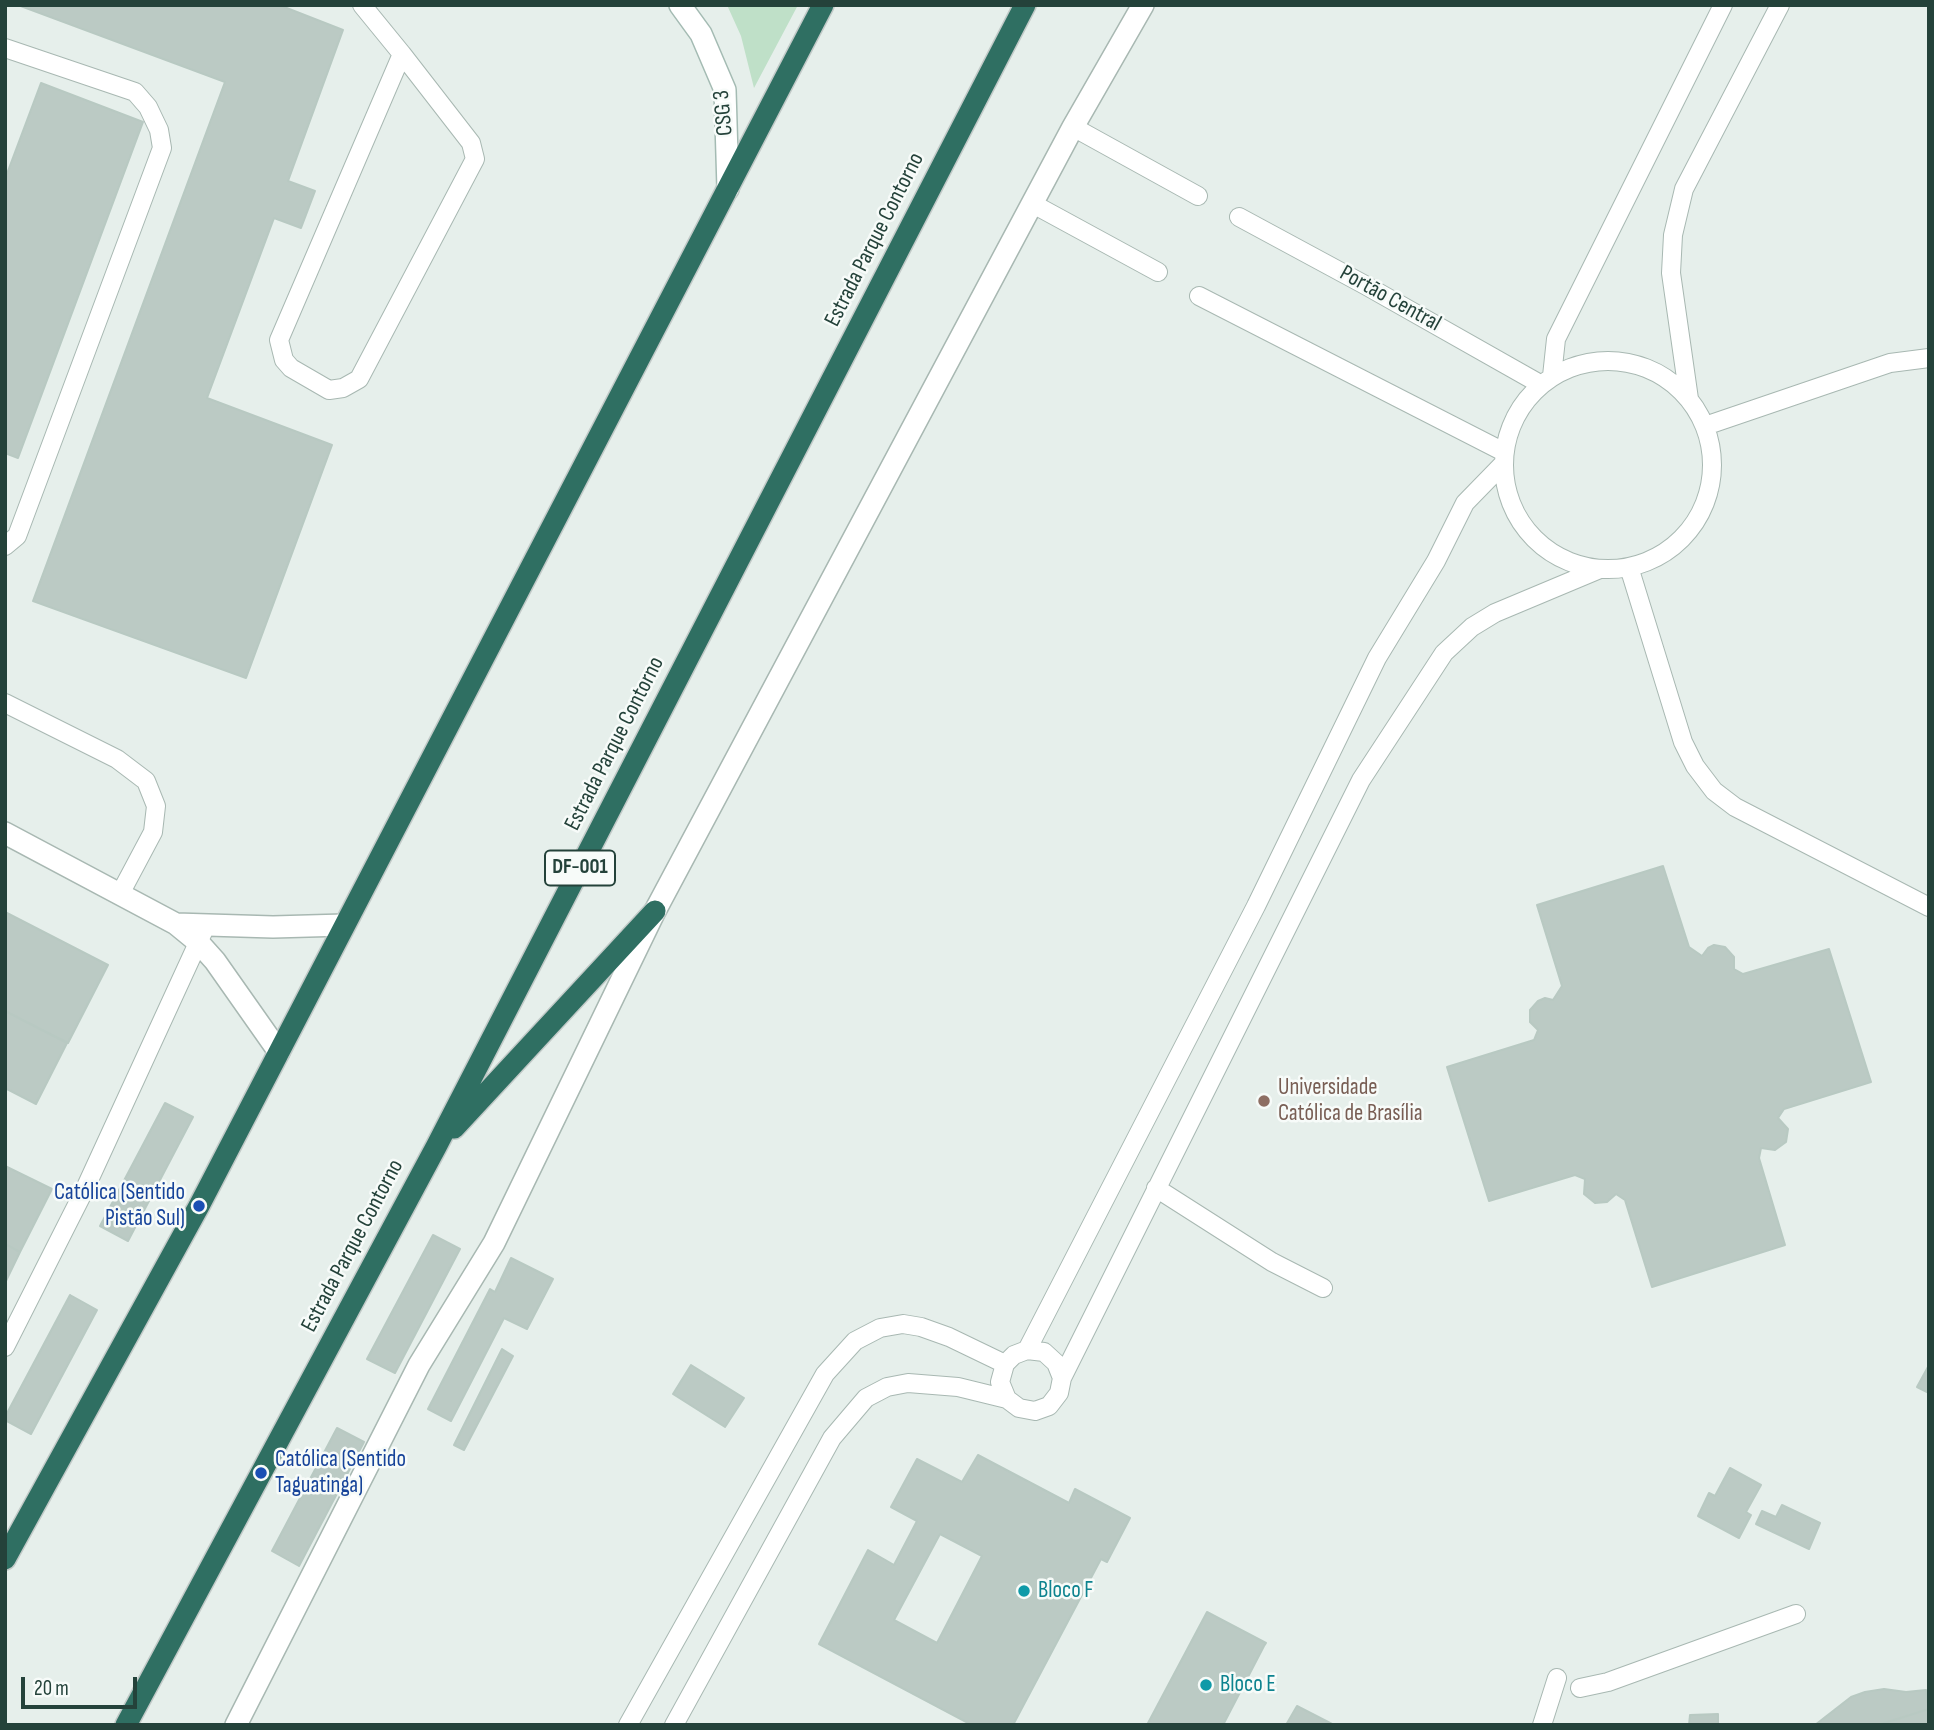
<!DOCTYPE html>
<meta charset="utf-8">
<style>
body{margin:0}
#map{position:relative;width:1934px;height:1730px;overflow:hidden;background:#e6efeb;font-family:"Sofia Sans Condensed",sans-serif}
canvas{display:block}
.frame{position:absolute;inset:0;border:7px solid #24423a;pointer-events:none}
.scale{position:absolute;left:21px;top:1677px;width:116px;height:32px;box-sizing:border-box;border:4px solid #24423a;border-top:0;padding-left:9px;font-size:21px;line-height:24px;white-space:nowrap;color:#24423a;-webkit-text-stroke:5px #f7fbf9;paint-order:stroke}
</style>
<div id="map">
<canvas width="1934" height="1730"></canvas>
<div class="frame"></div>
<div class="scale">20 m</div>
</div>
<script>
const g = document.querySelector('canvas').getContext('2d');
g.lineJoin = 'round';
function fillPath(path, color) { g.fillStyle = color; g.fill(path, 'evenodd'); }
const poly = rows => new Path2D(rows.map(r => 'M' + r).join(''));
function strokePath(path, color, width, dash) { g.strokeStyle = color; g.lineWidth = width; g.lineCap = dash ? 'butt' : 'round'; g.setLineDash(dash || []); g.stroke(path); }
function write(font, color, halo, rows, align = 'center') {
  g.font = font + ' "Sofia Sans Condensed",sans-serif'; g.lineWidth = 5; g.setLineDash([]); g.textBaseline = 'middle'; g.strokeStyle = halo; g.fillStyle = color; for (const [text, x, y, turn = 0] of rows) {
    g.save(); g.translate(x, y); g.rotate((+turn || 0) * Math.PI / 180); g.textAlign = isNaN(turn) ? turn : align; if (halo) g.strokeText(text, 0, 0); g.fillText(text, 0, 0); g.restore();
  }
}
const green = poly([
 [727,5,798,5,754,88,741,36]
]);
const building = poly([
 [18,5,279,5,343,30,288,181,315,191,301,228,274,218,207,398,332,445,246,678,33,601,225,82,18,5],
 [41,83,143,122,18,458,5,453,5,179,41,83],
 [1663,866,1689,947,1702,956,1708,948,1714,945,1725,947,1734,957,1734,969,1743,974,1829,949,1871,1082,1784,1109,1778,1118,1788,1129,1786,1142,1775,1150,1761,1148,1759,1158,1785,1245,1652,1287,1625,1200,1616,1194,1607,1202,1595,1203,1584,1194,1585,1179,1575,1175,1489,1201,1447,1067,1534,1040,1538,1030,1530,1022,1530,1010,1538,1001,1545,998,1553,1000,1562,986,1537,905,1663,866],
 [5,912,108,965,68,1043,5,1011,5,912],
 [5,1011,67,1043,36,1104,5,1088,5,1011],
 [165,1103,193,1117,128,1241,100,1226,165,1103],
 [5,1166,52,1189,20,1252,5,1244,5,1166],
 [433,1235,460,1249,395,1373,367,1359,433,1235],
 [5,1244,20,1252,5,1283,5,1244],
 [511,1258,553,1279,527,1329,504,1318,451,1421,428,1409,490,1289,495,1292,511,1258],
 [70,1295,97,1310,31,1434,5,1420,5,1417,70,1295],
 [502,1349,513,1356,464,1450,454,1445,502,1349],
 [691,1365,744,1398,725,1427,673,1394,691,1365],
 [1929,1365,1929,1393,1917,1387,1929,1365],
 [337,1428,364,1442,299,1566,272,1551,337,1428],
 [978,1455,1069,1503,1075,1489,1130,1518,1107,1562,1101,1559,1013,1725,972,1725,819,1644,868,1550,894,1565,917,1521,891,1507,917,1459,962,1482,978,1455],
 [940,1534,982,1556,937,1643,894,1620,940,1534],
 [1730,1468,1761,1485,1746,1512,1751,1515,1739,1538,1698,1516,1709,1493,1715,1496,1730,1468],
 [1782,1505,1820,1523,1809,1549,1756,1524,1762,1511,1776,1517,1782,1505],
 [1207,1612,1266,1643,1264,1646,1223,1725,1147,1725,1207,1612],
 [1884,1689,1906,1692,1926,1690,1929,1709,1878,1725,1815,1725,1851,1697,1865,1692,1884,1689],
 [1297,1706,1334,1725,1286,1725,1297,1706],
 [1929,1709,1929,1725,1878,1725,1929,1709],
 [1718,1714,1718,1725,1689,1725,1690,1715,1718,1714]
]);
const lane = poly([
 [362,5,402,54,471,143,475,159,359,379,343,388,329,390,291,368,284,360,279,340,402,54],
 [5,48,135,92,148,107,159,130,162,148,17,536,5,546],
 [1073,127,1198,196],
 [1033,204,1158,272],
 [1239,217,1365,285,1540,384],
 [1199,296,1504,452],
 '1504 465a104 104 0 1 1 208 0a104 104 0 1 1-208 0Z',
 [1552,376,1556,339,1723,5],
 [1689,399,1671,273,1673,235,1684,189,1780,5],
 [1705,426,1890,363,1929,358],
 [1629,567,1683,742,1695,766,1714,791,1735,807,1929,907],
 [5,703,117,759,146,781,156,806,153,832,120,894],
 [1156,1188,1272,1262,1323,1288],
 [5,1347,84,1191,203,932],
 [1027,1350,1256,906,1377,658,1436,561,1465,503,1503,464],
 [1062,1378,1056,1363,1044,1352,1027,1350,1014,1355,1005,1364,1000,1382,1007,1399,1019,1408,1035,1411,1049,1406,1059,1393,1062,1378,1361,780,1444,653,1472,627,1495,613,1600,569],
 [1580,1688,1608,1682,1796,1614],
 [628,1725,825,1374,855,1341,880,1328,903,1324,921,1327,949,1337,1005,1364],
 [674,1725,832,1438,866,1398,887,1387,908,1383,958,1387,1007,1399],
 [1542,1725,1557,1678]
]);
const street = poly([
 [5,833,176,924,198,942,215,961,279,1052],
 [176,924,273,927,344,925],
 [236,1725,419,1365,494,1243,655,911,1073,127,1143,5]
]);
const secondary = poly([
 [680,5,701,34,725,90,728,189]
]);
const highway = poly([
 [454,1128,655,911],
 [5,1559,199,1206,823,5],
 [126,1725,436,1147,1025,5]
]);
const markers = [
 [1264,1101,7,"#8d6e63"],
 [199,1206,7,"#1a4fb4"],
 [261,1473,7,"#1a4fb4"],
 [1024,1591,7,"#0f9aa8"],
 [1206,1685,7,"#0f9aa8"]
];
const shields = [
 [580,868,70]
];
const shieldNames = [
 ["DF-001",580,868]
];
const streetNames = [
 ["CSG 3",724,113,-95],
 ["Estrada Parque Contorno",875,240,-63],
 ["Portão Central",1390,299,29],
 ["Estrada Parque Contorno",615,744,-63],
 ["Estrada Parque Contorno",353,1246,-62]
];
const educationNames = [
 ["Universidade",1278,1088],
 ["Católica de Brasília",1278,1114]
];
const transitNames = [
 ["Católica (Sentido",185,1193],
 ["Pistão Sul)",185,1219],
 ["Católica (Sentido",275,1460,"left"],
 ["Taguatinga)",275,1486,"left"]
];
const cultureNames = [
 ["Bloco F",1038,1591],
 ["Bloco E",1220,1685]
];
fillPath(green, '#bfe0c8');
fillPath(building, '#bbcac4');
strokePath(building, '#b8c9c2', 2);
strokePath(lane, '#a8b8b2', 20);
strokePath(street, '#a8b8b2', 24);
strokePath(secondary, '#a4bbb3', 24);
strokePath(highway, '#c2cac8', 24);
strokePath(lane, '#fff', 18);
strokePath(street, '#fff', 21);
strokePath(secondary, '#fff', 21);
strokePath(highway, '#2f6f62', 21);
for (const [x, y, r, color] of markers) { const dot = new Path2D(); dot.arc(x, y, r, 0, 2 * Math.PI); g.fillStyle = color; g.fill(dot); strokePath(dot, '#f7fbf9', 2.5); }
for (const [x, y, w] of shields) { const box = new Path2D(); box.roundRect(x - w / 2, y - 17.5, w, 35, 5); g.fillStyle = '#f7fbf9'; g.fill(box); strokePath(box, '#24423a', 2); }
write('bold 21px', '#24423a', null, shieldNames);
write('23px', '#24423a', '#f7fbf9', streetNames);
write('23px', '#785e54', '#f7fbf9', educationNames, 'left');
write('23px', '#164399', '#f7fbf9', transitNames, 'right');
write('23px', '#0d838f', '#f7fbf9', cultureNames, 'left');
</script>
